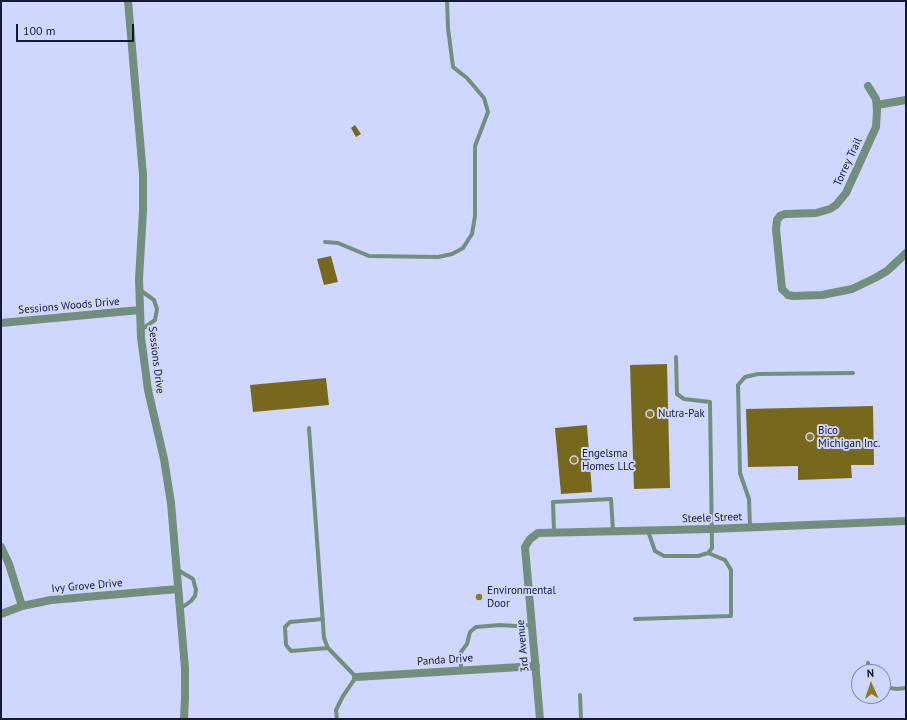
<!DOCTYPE html>
<style>
body{margin:0}
#map{position:relative;width:907px;height:720px;overflow:hidden;background:#cfd7ff;font-family:"PT Sans",sans-serif}
canvas{display:block}
.frame{position:absolute;inset:0;border:2px solid #161931;pointer-events:none}
.north{position:absolute;left:851px;top:664px;width:40px;height:40px;box-sizing:border-box;background:#cfd7ff;border:1px solid #858bad;border-radius:50%;rotate:357deg;font-size:11px;font-weight:700;line-height:16px;text-align:center;color:#161931}
.north::after{content:'';display:block;margin:auto;width:14px;height:18px;background:#8d791f;clip-path:polygon(50% 0,100% 100%,50% 72%,0 100%)}
.scale{position:absolute;left:16px;top:24px;width:118px;height:18px;box-sizing:border-box;border:2px solid #161931;border-top:0;padding-left:5px;font-size:12px;line-height:14px;white-space:nowrap;color:#161931;-webkit-text-stroke:3px #cfd7ff;paint-order:stroke}
</style>
<div id="map">
<canvas width="907" height="720"></canvas>
<div class="frame"></div>
<div class="north">N</div>
<div class="scale">100 m</div>
</div>
<script>
const g = document.querySelector('canvas').getContext('2d');
g.lineJoin = 'round';
function fillPath(path, color) { g.fillStyle = color; g.fill(path, 'evenodd'); }
const poly = rows => new Path2D(rows.map(r => 'M' + r).join(''));
function strokePath(path, color, width, dash) { g.strokeStyle = color; g.lineWidth = width; g.lineCap = dash ? 'butt' : 'round'; g.setLineDash(dash || []); g.stroke(path); }
function write(font, color, halo, rows, align = 'center') {
  g.font = font + ' "PT Sans",sans-serif'; g.lineWidth = 4; g.setLineDash([]); g.textBaseline = 'middle'; g.strokeStyle = halo; g.fillStyle = color; for (const [text, x, y, turn = 0] of rows) {
    g.save(); g.translate(x, y); g.rotate((+turn || 0) * Math.PI / 180); g.textAlign = isNaN(turn) ? turn : align; if (halo) g.strokeText(text, 0, 0); g.fillText(text, 0, 0); g.restore();
  }
}
const building = poly([
 [355,125,361,134,356,137,351,128],
 [331,256,338,282,324,285,317,259],
 [667,364,670,488,634,489,630,365],
 [326,378,329,405,253,412,250,385],
 [873,406,874,465,851,465,852,478,798,480,798,466,748,467,746,409],
 [587,425,592,492,561,494,555,428]
]);
const service = poly([
 [325,242,338,243,369,256,438,257,452,254,463,248,472,234,475,216,475,146,488,112,484,98,467,78,453,67,448,28,447,1],
 [140,290,154,300,157,309,155,320,141,330],
 [309,428,324,638,328,648,356,677,343,696,336,710,337,719],
 [750,527,749,499,740,473,738,385,745,377,758,374,853,373],
 [648,531,655,551,664,556,698,556,708,553,712,548,710,402,684,399,677,394,676,357],
 [554,532,553,502,611,499,613,531],
 [176,569,193,579,196,590,195,596,191,601,180,609],
 [323,619,290,622,285,627,286,645,291,651,328,648],
 [635,619,731,616,731,570,725,560,708,553],
 [868,663,870,672],
 [461,671,461,652,467,644,470,632,476,627,500,625,516,626,532,625],
 [883,687,897,689,906,688],
 [580,695,581,719]
]);
const minor = poly([
 [128,1,143,175,143,211,139,279,141,337,148,390,164,459,171,503,185,669,185,697,184,719],
 [868,86,876,99,877,111,876,127,846,193,836,205,830,209,816,213,785,214,780,216,777,220,776,229,782,289,788,295,793,296,822,295,852,289,875,278,887,271,902,257,906,253],
 [877,105,906,100],
 [1,323,140,310],
 [1,547,9,564,22,606],
 [1,614,22,606,51,600,178,589],
 [356,677,536,666],
 [540,719,525,547,530,539,538,533,711,529,906,521]
]);
const markers = [
 [650,414,4,"#8d791f"],
 [810,437,4,"#8d791f"],
 [574,460,4,"#8d791f"],
 [479,597,4,"#8d791f"]
];
const streetNames = [
 ["Torrey Trail",848,162,-65],
 ["Sessions Woods Drive",69,306,-5],
 ["Sessions Drive",156,360,83],
 ["Steele Street",712,518,-2],
 ["Ivy Grove Drive",87,586,-5],
 ["3rd Avenue",523,646,-95],
 ["Panda Drive",445,660,-4]
];
const poiNames = [
 ["Nutra-Pak",658,414],
 ["Bico",818,431],
 ["Michigan Inc.",818,444],
 ["Engelsma",582,454],
 ["Homes LLC",582,467],
 ["Environmental",487,591],
 ["Door",487,604]
];
fillPath(building, '#78681e');
strokePath(service, '#728e7c', 4);
strokePath(minor, '#728e7c', 8);
for (const [x, y, r, color] of markers) { const dot = new Path2D(); dot.arc(x, y, r, 0, 2 * Math.PI); g.fillStyle = color; g.fill(dot); strokePath(dot, '#cfd7ff', 1.5); }
write('11px', '#161931', '#cfd7ff', streetNames);
write('11px', '#161931', '#cfd7ff', poiNames, 'left');
</script>
